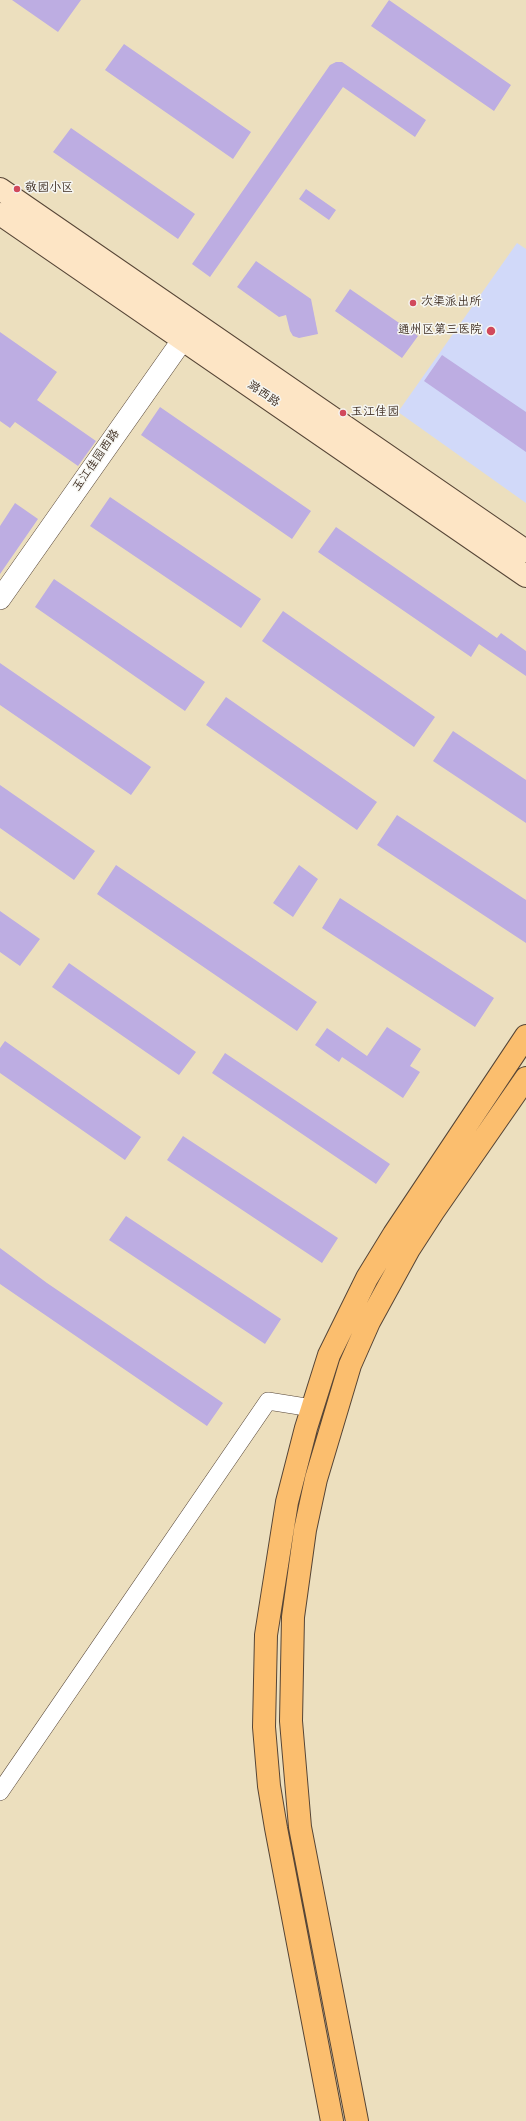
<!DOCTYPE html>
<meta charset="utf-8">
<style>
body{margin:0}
canvas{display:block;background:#ecdfbe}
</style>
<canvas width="526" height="2121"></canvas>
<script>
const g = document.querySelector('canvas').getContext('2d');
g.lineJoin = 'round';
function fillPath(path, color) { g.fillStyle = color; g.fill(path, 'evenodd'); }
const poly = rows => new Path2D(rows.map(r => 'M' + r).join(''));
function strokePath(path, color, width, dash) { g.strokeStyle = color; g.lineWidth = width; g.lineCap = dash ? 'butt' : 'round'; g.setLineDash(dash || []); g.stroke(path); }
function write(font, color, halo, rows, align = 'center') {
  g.font = font + ' Kalam,"LXGW WenKai TC",sans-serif'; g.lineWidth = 3; g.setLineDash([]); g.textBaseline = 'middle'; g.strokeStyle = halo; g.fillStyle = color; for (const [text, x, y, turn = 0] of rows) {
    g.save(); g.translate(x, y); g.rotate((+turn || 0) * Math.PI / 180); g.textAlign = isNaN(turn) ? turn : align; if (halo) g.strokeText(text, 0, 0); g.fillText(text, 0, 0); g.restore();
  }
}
const built = poly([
 [517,243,526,249,526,503,398,412]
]);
const building = poly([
 [12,0,81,0,58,32],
 [389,0,511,85,494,111,371,26],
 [124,44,251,132,233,159,105,70],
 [336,62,342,62,426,120,415,137,343,87,210,277,192,264,330,65],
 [71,128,195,214,178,239,53,152],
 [306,189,336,210,329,220,299,199],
 [256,261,311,299,318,334,299,338,293,336,290,331,286,315,279,317,237,287],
 [350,289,418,336,402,358,335,311],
 [0,332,57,372,37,400,96,441,78,466,15,422,10,428,0,421],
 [442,355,526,412,526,452,424,381],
 [160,407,311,511,292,539,141,435],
 [110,497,261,599,241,628,90,526],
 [15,503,38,519,0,574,0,526],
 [336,527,497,638,501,633,526,651,526,676,479,644,471,657,318,552],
 [54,579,205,682,185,711,35,607],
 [283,611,435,717,414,747,262,641],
 [0,663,151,767,131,795,0,705],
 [226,697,377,802,357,830,206,725],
 [453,731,526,780,526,823,433,761],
 [0,785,95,851,74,880,0,828],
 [397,815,526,900,526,943,377,845],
 [116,865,317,1002,297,1031,97,894],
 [299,865,318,879,293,917,273,903],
 [340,898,494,998,475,1027,322,928],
 [0,911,40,939,20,966,0,952],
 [69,963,196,1052,179,1075,52,987],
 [387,1027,421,1049,410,1066,420,1072,403,1098,342,1057,339,1062,315,1045,327,1028,367,1056],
 [5,1041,141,1137,125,1160,0,1073,0,1048],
 [225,1053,390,1164,376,1184,212,1073],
 [183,1136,338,1238,322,1263,167,1160],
 [126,1216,281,1319,265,1344,109,1240],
 [0,1248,47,1283,223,1403,207,1426,0,1284]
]);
const minor = poly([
 [0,1792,268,1401,312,1408]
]);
const tertiary = poly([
 [0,599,193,325]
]);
const secondary = poly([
 [0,189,526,551],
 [0,214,526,576]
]);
const primary = poly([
 [332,2121,276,1828,269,1786,264,1727,266,1635,287,1502,306,1428,329,1355,367,1278,394,1234,526,1036],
 [357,2121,300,1827,291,1721,293,1617,305,1530,316,1479,350,1365,369,1322,409,1249,433,1212,526,1078]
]);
const markers = [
 [17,189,4,"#d1495b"],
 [413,303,4,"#d1495b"],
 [491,331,5,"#d1495b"],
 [343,413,4,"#d1495b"]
];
const poiNames = [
 ["敬园小区",25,189],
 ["次渠派出所",421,303],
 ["通州区第三医院",482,331,"right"],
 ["玉江佳园",351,413]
];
const streetNames = [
 ["潞西路",263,395,35],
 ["玉江佳园西路",97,461,-55]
];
fillPath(built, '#d1d9f9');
fillPath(building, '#bdade2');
strokePath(minor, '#564536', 18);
strokePath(tertiary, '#564536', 22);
strokePath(secondary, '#564536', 24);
strokePath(primary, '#564536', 24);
strokePath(minor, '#fff', 17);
strokePath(tertiary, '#fff', 21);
strokePath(secondary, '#fde5c5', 22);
strokePath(primary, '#fbbe6e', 22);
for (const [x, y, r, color] of markers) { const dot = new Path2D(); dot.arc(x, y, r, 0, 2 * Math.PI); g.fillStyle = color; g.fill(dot); strokePath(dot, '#f6f6f2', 1.5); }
write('12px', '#3b2a1e', '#f6f6f2', poiNames, 'left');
write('12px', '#3b2a1e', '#f6f6f2', streetNames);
</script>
